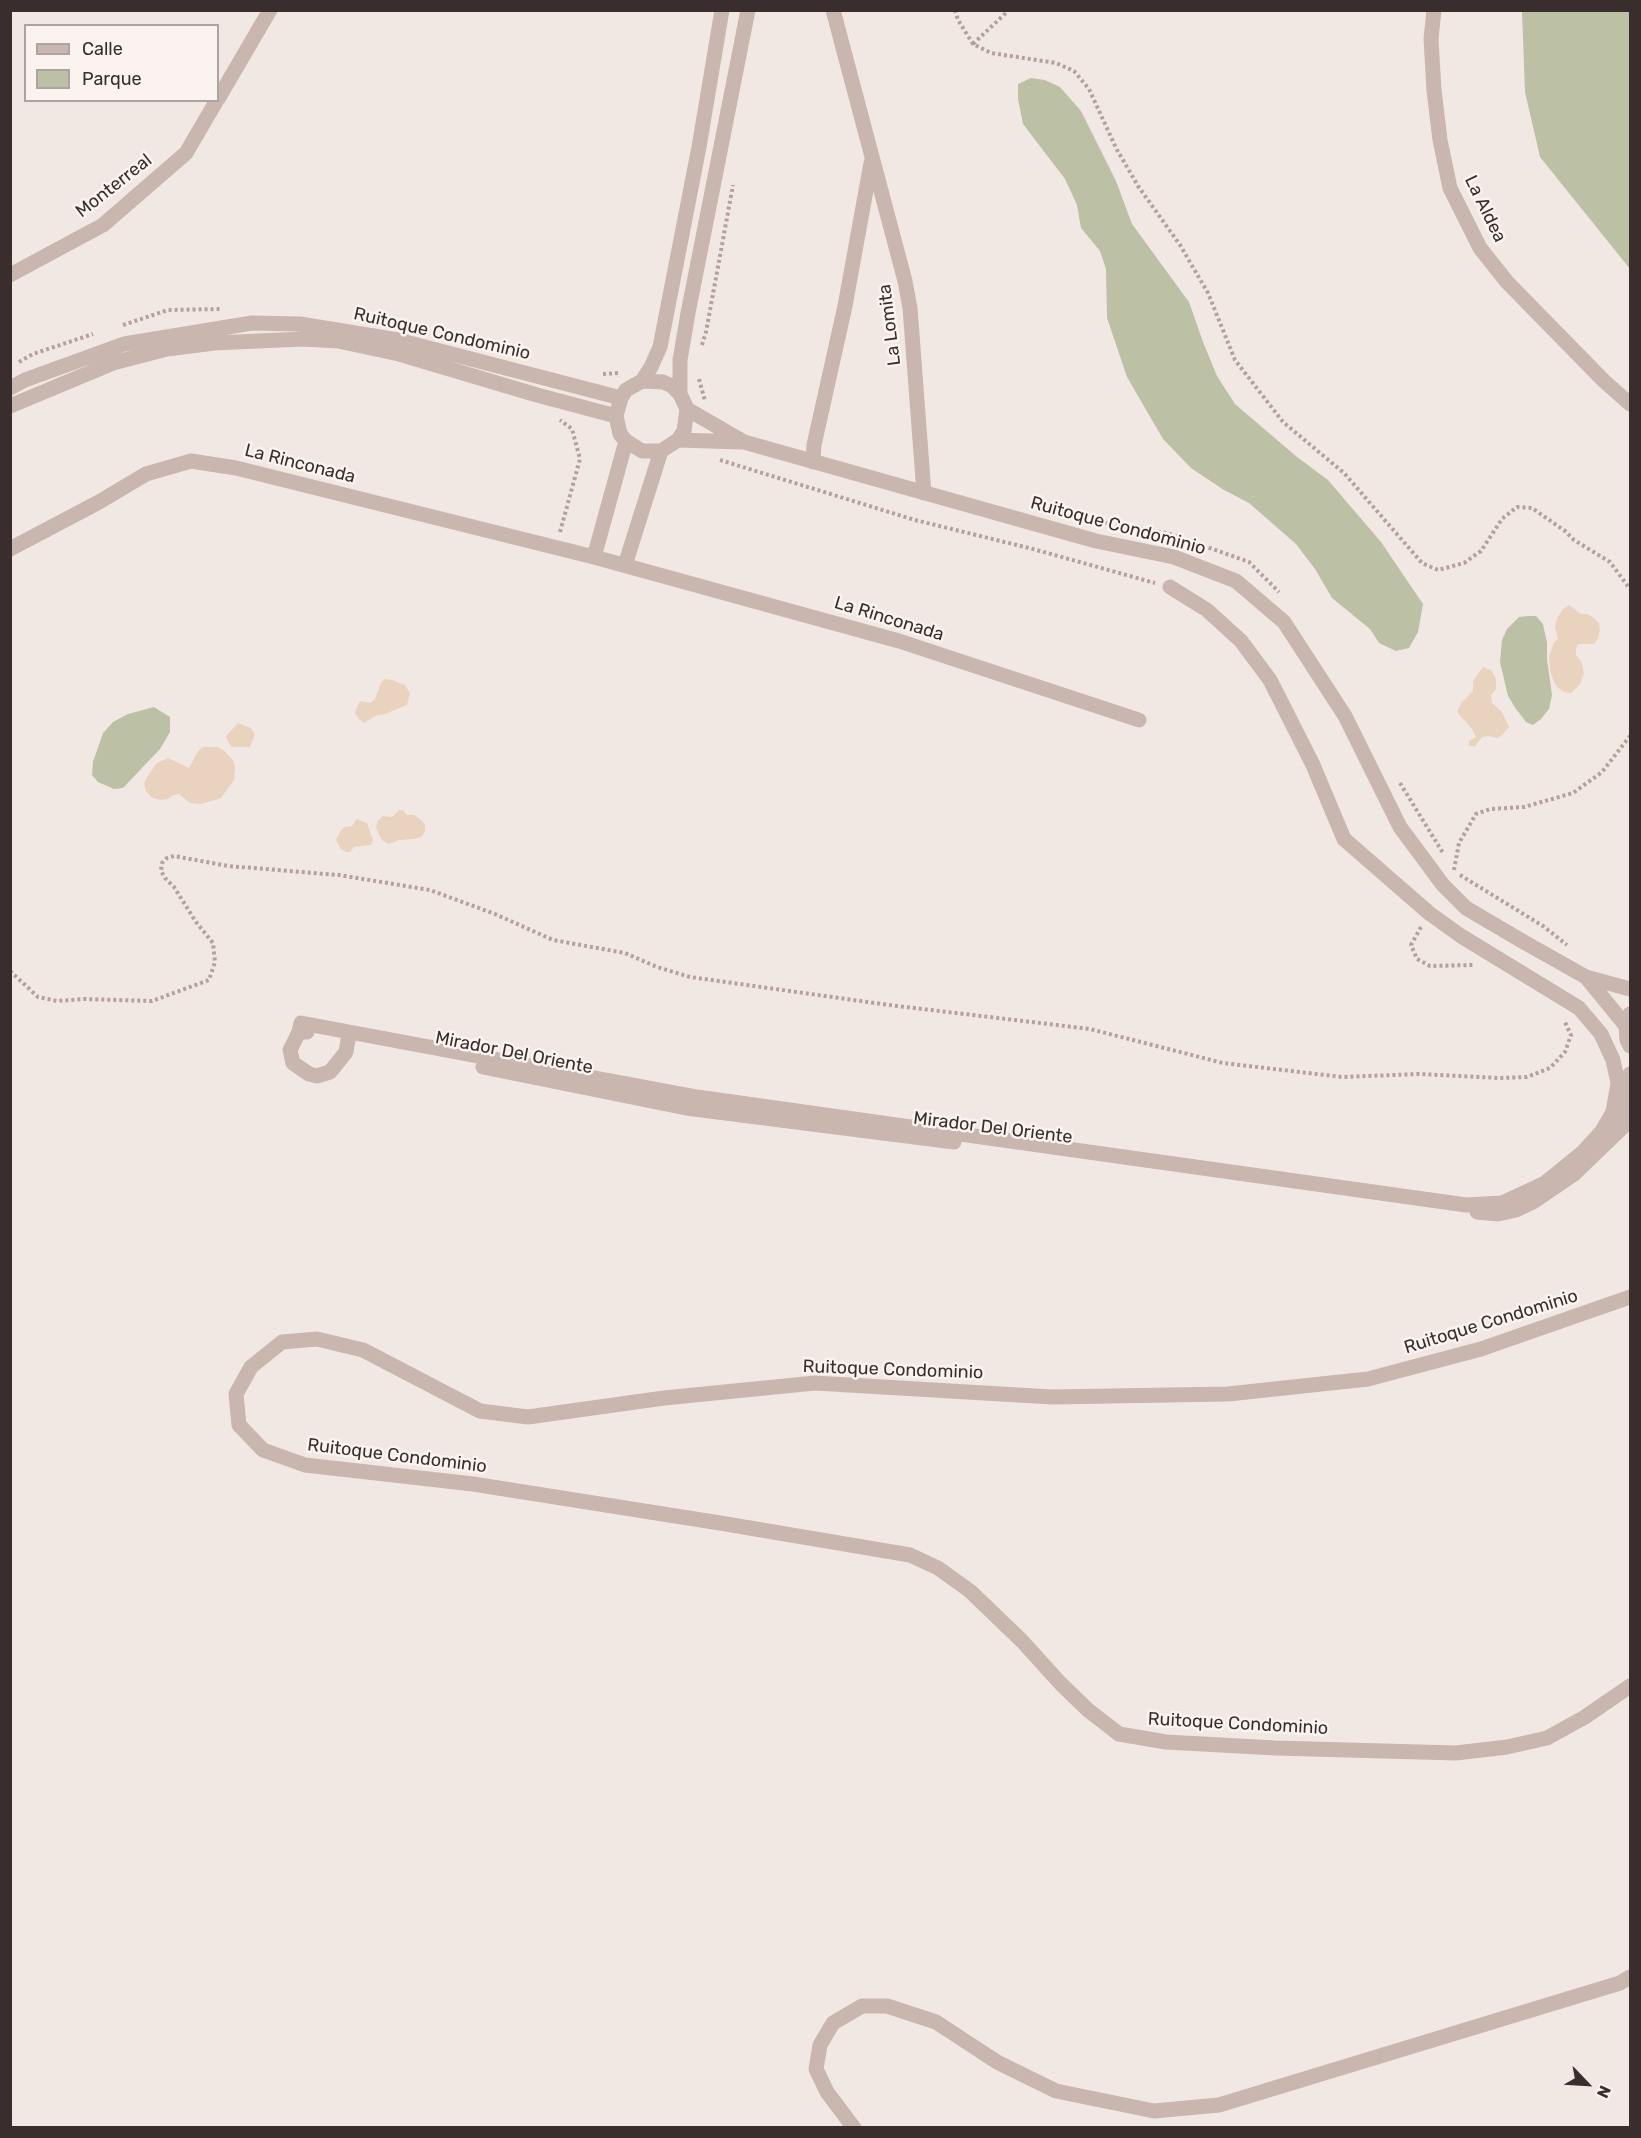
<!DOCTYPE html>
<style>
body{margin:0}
#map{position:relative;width:1641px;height:2138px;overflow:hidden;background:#f2e8e3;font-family:Rubik,sans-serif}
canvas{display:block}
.frame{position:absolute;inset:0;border:12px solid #392e2d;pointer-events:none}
.legend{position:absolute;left:24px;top:24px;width:195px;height:78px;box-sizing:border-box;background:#faf3ef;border:2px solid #ada4a1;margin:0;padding:8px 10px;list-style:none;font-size:18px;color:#392e2d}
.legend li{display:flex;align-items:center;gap:12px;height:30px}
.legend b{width:30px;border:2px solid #ada4a1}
.north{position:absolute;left:1557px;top:2054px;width:60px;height:60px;-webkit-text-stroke:4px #faf3ef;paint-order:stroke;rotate:115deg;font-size:16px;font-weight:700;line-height:24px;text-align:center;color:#392e2d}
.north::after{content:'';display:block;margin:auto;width:21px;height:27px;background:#392e2d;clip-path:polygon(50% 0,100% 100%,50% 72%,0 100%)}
</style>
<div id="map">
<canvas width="1641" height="2138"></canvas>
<div class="frame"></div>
<ul class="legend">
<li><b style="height:8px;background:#c9b6af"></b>Calle</li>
<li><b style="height:16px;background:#bcc0a4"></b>Parque</li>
</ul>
<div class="north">N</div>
</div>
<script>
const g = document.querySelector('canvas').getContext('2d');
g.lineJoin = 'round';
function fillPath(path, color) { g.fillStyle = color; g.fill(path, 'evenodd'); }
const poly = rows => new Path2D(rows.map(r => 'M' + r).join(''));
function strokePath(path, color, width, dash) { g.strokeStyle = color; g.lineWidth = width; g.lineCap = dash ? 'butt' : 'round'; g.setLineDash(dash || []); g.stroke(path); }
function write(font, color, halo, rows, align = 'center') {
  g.font = font + ' Rubik,sans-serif'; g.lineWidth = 5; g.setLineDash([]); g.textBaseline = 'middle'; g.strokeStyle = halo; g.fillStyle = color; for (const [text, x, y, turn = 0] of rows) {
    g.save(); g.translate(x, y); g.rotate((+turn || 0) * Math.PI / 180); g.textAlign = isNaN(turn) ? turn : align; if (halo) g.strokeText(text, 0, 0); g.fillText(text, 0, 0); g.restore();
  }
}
const green = poly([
 [1522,11,1630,11,1630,269,1540,157,1525,92],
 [1031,78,1045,80,1060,87,1081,111,1116,181,1132,224,1189,302,1203,342,1217,376,1235,404,1297,457,1328,480,1381,542,1423,604,1418,632,1409,648,1396,651,1379,643,1370,629,1332,598,1315,569,1296,544,1249,503,1224,490,1191,468,1163,439,1127,377,1107,318,1106,269,1100,251,1081,228,1077,205,1065,179,1023,124,1018,99,1018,84],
 [1528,616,1536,616,1543,624,1547,643,1547,659,1552,695,1549,709,1541,719,1533,725,1526,722,1516,709,1508,696,1500,662,1502,640,1507,629,1519,617],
 [154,707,170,717,170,732,160,749,123,788,114,789,98,782,92,775,93,762,103,733,113,722,128,714]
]);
const sand = poly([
 [1569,605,1581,614,1587,614,1594,618,1599,623,1600,630,1598,638,1594,644,1579,644,1576,648,1576,655,1581,661,1584,673,1580,684,1571,693,1564,692,1557,687,1554,682,1550,670,1549,657,1554,642,1558,639,1555,627,1557,618,1563,609],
 [1483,667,1491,670,1496,679,1496,689,1491,695,1492,703,1502,712,1509,727,1502,735,1497,738,1489,736,1482,737,1475,746,1469,746,1469,741,1476,737,1472,729,1457,712,1461,703,1473,691,1473,681],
 [385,679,392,680,405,685,410,693,407,705,385,714,375,716,364,723,359,719,355,713,357,707,360,701,370,703,375,699,381,683],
 [238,723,251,728,255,734,250,747,232,747,228,742,226,736],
 [203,747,217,747,223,750,233,760,235,767,234,780,221,798,201,804,190,803,179,794,173,795,168,799,160,800,151,797,146,791,144,784,147,777,157,763,168,758,189,768,198,751],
 [399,810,403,810,407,815,414,815,420,819,425,824,425,832,421,837,414,839,399,840,389,844,383,841,380,837,376,827,378,820,383,816,392,817],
 [357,819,367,823,373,840,371,845,354,847,350,852,346,852,341,849,336,840,341,830,345,827,352,826]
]);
const path = poly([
 [955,10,958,20,973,44,991,53,1056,63,1074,71,1089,89,1116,148,1138,186,1180,245,1208,293,1235,360,1283,422,1344,473,1422,563,1438,570,1464,563,1481,551,1502,519,1517,507,1532,508,1565,531,1574,540,1610,562,1630,589],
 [973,44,1009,10],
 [123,325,168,310,221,309],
 [702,345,706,332,733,185],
 [19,362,33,354,93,334],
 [603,374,619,373],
 [699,379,705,401],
 [720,460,915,520,1033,549,1155,583],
 [1075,515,1101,522,1167,533,1249,562,1279,592],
 [560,532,580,459,572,429,560,420],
 [1400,783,1443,853],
 [1454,870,1459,843,1476,814,1490,809,1524,807,1573,793,1602,772,1630,736],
 [1460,875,1543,926,1567,945],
 [1421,927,1411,945,1417,959,1430,966,1473,965],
 [10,971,38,997,57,1001,84,999,152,1001,209,980,215,962,213,943,196,922,174,887,165,878,161,871,162,863,167,858,174,856,228,866,339,875,430,890,495,914,553,940,625,953,657,967,690,977,889,1005,1090,1029,1223,1063,1342,1077,1419,1074,1499,1078,1527,1077,1550,1068,1565,1052,1571,1035,1564,1020]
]);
const street = poly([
 [833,10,905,281,910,308,924,493],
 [1434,10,1431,39,1434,90,1440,140,1450,188,1480,248,1507,282,1604,381,1630,404],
 [218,99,270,10],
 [10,275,103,225,186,153,217,100],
 [642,381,663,382,672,386,680,394,687,409,684,431,678,440,661,451,642,451,626,441,620,434,616,416,621,398,626,390,642,381,651,367,660,347,699,147,722,10],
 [10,388,25,380,124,344,252,323,300,324,398,340,621,398],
 [680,394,680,360,688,313,748,10],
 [10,406,113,363,167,349,214,343,303,339,338,341,399,354,537,395,616,416],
 [687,409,744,442,1096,541,1174,557,1236,581,1284,622,1345,716,1400,827,1443,885,1466,908,1522,941,1586,977,1630,989],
 [678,440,741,442],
 [813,462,814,445,845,306,871,163],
 [10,549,99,502,146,474,191,461,236,468,594,557,899,641,1139,720],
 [594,557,626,441],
 [625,565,661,451],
 [1586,977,1626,1026],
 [1630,1014,1626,1026,1627,1040,1630,1046],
 [299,1032,301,1023,697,1097,1466,1205,1502,1203,1545,1183,1583,1152,1602,1131,1613,1112,1618,1083,1613,1060,1601,1034,1579,1008,1461,936,1429,913,1344,839,1313,765,1270,680,1241,641,1207,610,1170,587],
 [307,1032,299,1032,290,1050,293,1063,309,1074,317,1076,330,1072,346,1052,348,1040],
 [483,1067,686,1108,954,1142],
 [1616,1126,1625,1105,1630,1074],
 [1477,1212,1498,1214,1516,1210,1533,1202,1574,1174,1630,1120],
 [1630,1297,1481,1349,1368,1379,1228,1394,1052,1397,815,1383,664,1398,528,1417,480,1411,363,1350,317,1339,282,1342,251,1367,236,1394,239,1425,263,1450,305,1465,473,1484,720,1523,910,1555,938,1568,970,1591,1022,1641,1061,1684,1088,1710,1119,1734,1166,1742,1275,1748,1456,1753,1507,1747,1547,1738,1585,1717,1630,1686],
 [854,2128,827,2092,816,2069,820,2045,833,2023,862,2006,887,2006,936,2022,997,2062,1056,2091,1154,2111,1219,2105,1620,1983,1630,1977]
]);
const streetNames = [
 ["Monterreal",114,186,-38],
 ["La Aldea",1485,209,64],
 ["La Lomita",890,325,-97],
 ["Ruitoque Condominio",442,334,13],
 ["La Rinconada",300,464,14],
 ["Ruitoque Condominio",1118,526,15],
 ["La Rinconada",889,619,17],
 ["Mirador Del Oriente",514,1053,11],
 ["Mirador Del Oriente",993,1128,7],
 ["Ruitoque Condominio",1491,1322,-17],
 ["Ruitoque Condominio",893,1370,2],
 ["Ruitoque Condominio",397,1456,7],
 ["Ruitoque Condominio",1238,1724,3]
];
fillPath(green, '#bcc0a4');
fillPath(sand, '#e9d2be');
strokePath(path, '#b5a09a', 4, [3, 3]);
strokePath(street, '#c9b6af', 15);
write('18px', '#392e2d', '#faf3ef', streetNames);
</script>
